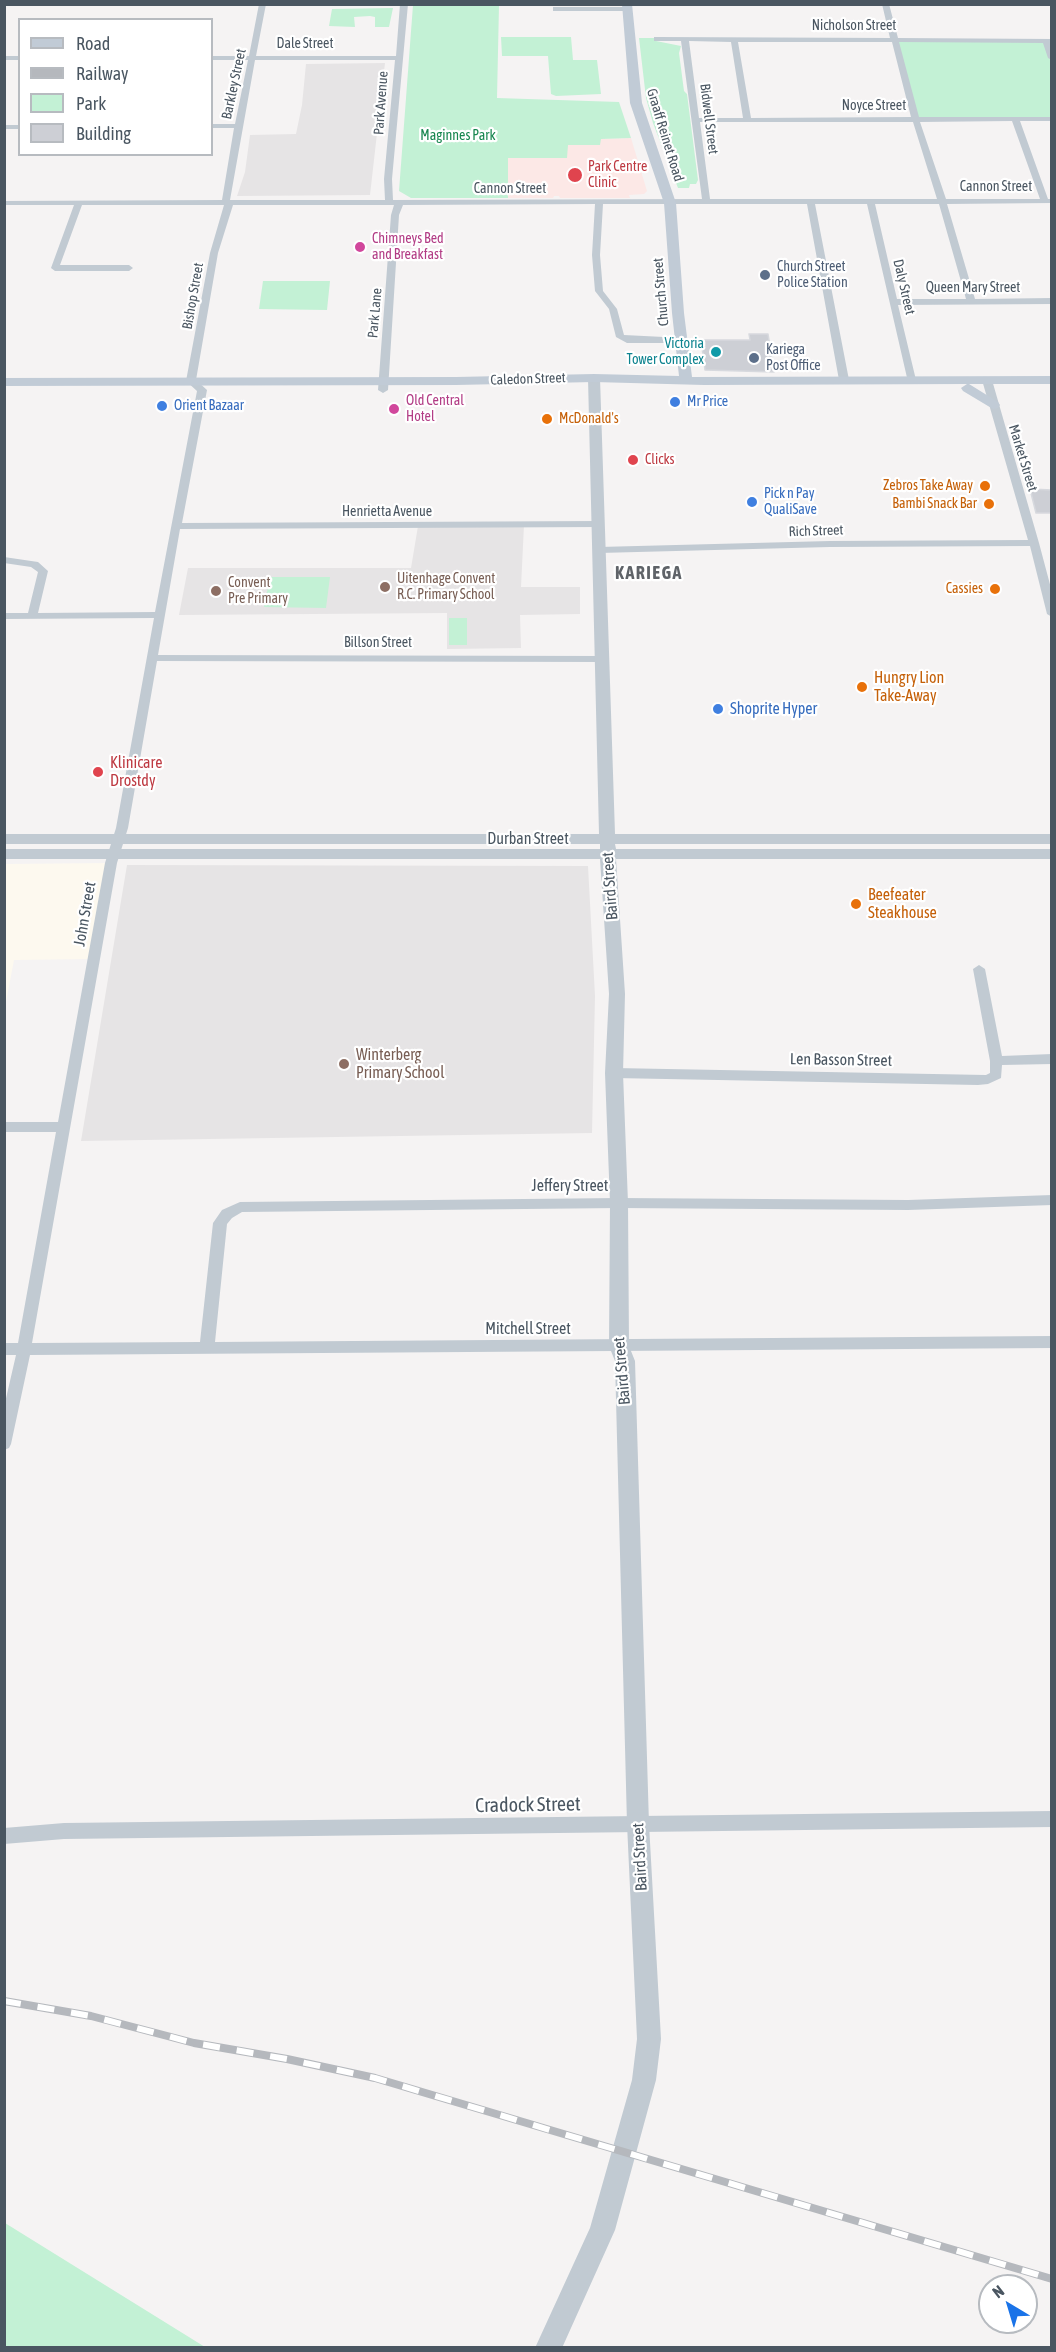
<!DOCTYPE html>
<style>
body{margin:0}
#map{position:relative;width:1056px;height:2352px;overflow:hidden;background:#f5f3f3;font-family:"Asap Condensed",sans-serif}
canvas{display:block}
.frame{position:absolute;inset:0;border:6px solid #4a5661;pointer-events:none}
.legend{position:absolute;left:18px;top:18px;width:195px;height:138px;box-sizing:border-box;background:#fff;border:2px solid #b7bbc0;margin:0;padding:8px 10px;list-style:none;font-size:18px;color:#4a5661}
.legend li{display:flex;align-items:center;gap:12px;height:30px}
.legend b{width:30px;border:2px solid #b7bbc0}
.north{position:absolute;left:978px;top:2274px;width:60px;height:60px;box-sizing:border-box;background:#fff;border:2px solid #b7bbc0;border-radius:50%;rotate:322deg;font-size:16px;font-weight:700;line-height:24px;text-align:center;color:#4a5661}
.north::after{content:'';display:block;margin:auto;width:21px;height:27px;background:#1a73e8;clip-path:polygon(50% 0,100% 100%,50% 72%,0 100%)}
</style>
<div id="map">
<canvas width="1056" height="2352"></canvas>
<div class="frame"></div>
<ul class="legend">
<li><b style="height:8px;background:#c1cbd6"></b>Road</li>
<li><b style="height:8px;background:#b5b8bd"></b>Railway</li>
<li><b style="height:16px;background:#c3f1d5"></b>Park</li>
<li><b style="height:16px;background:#cdcfd5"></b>Building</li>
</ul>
<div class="north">N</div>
</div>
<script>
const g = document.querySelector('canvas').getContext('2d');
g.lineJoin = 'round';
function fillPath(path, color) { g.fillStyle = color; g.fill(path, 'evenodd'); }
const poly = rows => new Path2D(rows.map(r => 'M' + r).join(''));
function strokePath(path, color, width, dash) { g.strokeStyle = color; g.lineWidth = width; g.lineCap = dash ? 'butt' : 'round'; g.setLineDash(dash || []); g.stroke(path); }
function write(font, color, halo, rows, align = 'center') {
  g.font = font + ' "Asap Condensed",sans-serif'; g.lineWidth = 4.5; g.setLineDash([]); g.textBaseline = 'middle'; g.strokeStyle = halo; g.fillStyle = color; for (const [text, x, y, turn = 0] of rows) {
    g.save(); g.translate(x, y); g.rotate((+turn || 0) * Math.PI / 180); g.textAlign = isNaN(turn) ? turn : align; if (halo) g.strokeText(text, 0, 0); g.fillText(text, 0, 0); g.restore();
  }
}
const commercial = poly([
 [111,863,94,959,14,960,5,1007,5,864]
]);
const education = poly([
 [385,63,370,195,237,196,245,172,250,135,296,134,302,105,306,64],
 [524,525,521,587,580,587,580,614,520,615,521,648,447,649,447,613,179,615,188,568,411,568,418,526],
 [127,865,588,866,595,996,592,1133,81,1141]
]);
const medical = poly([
 [631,138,647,191,644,194,629,195,630,198,560,198,559,196,554,196,553,198,508,198,508,158,567,158,567,145,599,145,600,139]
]);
const green = poly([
 [413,5,499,5,497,98,619,102,631,138,601,139,600,145,568,145,567,158,508,158,508,198,411,198,399,191],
 [393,8,389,27,375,27,375,17,370,16,354,17,355,27,329,26,332,9],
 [501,37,571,37,573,60,597,60,601,94,556,96,551,94,548,56,502,56],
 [639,38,659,38,656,41,681,46,679,53,684,91,687,94,698,180,696,184,690,184,689,188,678,188,653,123,646,98],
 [894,40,1045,40,1051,58,1051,119,916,120],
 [263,281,330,281,327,310,259,309],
 [270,577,330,577,326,608,264,607],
 [467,618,467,645,449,645,449,618],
 [4,2223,5,2223,205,2347,5,2347]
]);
const building = poly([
 [749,334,768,334,774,372,705,370,701,340,750,340,749,334],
 [1030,489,1052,490,1052,513,1036,513,1030,489]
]);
const minor = poly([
 [259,4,266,4,256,56,396,56,400,4,408,4,392,179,393,200,702,199,681,41,654,41,654,37,657,37,890,38,882,4,889,4,898,38,1052,39,1052,60,1048,58,1043,43,899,42,919,117,1052,117,1052,121,1020,121,1048,199,1052,199,1052,203,947,204,975,299,1052,298,1052,304,898,305,916,380,908,382,867,204,815,204,849,380,844,383,839,380,807,204,603,204,600,255,603,291,617,309,624,335,684,338,684,342,681,343,627,343,616,337,609,309,595,291,592,255,595,204,403,205,399,215,388,390,383,393,378,390,391,215,394,205,233,205,218,253,196,380,207,390,182,523,599,521,604,524,599,527,180,529,158,655,602,656,607,659,602,662,157,661,128,828,117,863,32,1343,200,1342,213,1223,222,1210,240,1202,619,1198,908,1200,1052,1195,1052,1205,908,1210,619,1208,242,1212,232,1218,227,1224,215,1342,1052,1336,1052,1348,30,1355,11,1444,9,1448,4,1450,4,1407,16,1355,4,1355,4,1343,18,1343,56,1132,4,1132,4,1122,58,1122,105,863,116,828,154,618,4,619,4,613,28,613,38,572,31,567,4,563,4,557,38,562,48,571,38,613,155,612,197,391,186,381,210,253,224,205,82,205,60,265,129,265,133,268,129,271,55,271,51,268,74,205,4,205,4,201,222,200,234,128,212,128,212,124,235,124,248,60,212,60,212,56,249,56,259,4],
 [689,41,731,42,743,118,699,118,689,41],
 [738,42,892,42,911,117,751,118,738,42],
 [255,60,395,60,384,179,385,200,230,200,255,60],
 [1012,121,1040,199,946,199,920,122,1012,121],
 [700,122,913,122,937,199,710,199,700,122],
 [875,204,939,204,966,299,897,299,875,204],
 [556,7,626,7,630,9,626,11,553,11,553,7,556,7],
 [4,56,20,56,20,60,4,60,4,56],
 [4,125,20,125,20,129,4,129,4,125],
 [987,377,992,380,1039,543,1052,592,1052,617,1047,614,1030,546,830,547,599,553,594,550,599,547,830,541,1028,540,982,380,987,377],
 [979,965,985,969,1002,1056,1052,1054,1052,1064,1002,1065,1001,1078,988,1084,978,1085,614,1078,608,1073,614,1068,986,1075,990,1073,990,1061,973,969,979,965],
 [1052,1811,1052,1827,64,1839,4,1844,4,1828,64,1823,1052,1811]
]);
const tertiary = poly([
 [594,374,600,378,615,834,1052,834,1052,844,615,844,616,849,1052,849,1052,859,616,859,625,994,623,1073,628,1203,629,1346,635,1361,649,1824,661,2039,656,2080,615,2230,562,2348,535,2348,590,2228,632,2080,637,2039,627,1824,615,1361,609,1346,610,1203,605,1073,609,994,600,859,4,859,4,849,600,849,600,844,4,844,4,834,599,834,588,378,594,374]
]);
const secondary = poly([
 [622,4,632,4,642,103,676,203,684,313,692,377,1052,376,1052,384,969,384,998,402,1000,405,998,408,993,409,963,391,961,388,967,384,704,385,594,382,456,385,4,386,4,378,456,377,594,374,679,376,672,313,664,203,630,103,622,4]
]);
const rail = poly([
 [4,2001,91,2016,194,2043,287,2059,375,2078,1052,2279]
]);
const markers = [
 [575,175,8,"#e0444e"],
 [360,247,6,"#d1479c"],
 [765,275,6,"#5c6f8a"],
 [716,352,6,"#0f9aa8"],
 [754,358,6,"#5c6f8a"],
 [675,402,6,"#3f7fe0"],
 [162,406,6,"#3f7fe0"],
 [394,409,6,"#d1479c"],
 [547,419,6,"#e8710a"],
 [633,460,6,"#e0444e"],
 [985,486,6,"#e8710a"],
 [752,502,6,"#3f7fe0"],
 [989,504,6,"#e8710a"],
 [385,587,6,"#8d6e63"],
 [995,589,6,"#e8710a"],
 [216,591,6,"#8d6e63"],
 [862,687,6,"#e8710a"],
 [718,709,6,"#3f7fe0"],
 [98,772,6,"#e0444e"],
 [856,904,6,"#e8710a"],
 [344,1064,6,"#8d6e63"]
];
const farStreetnames = [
 ["Nicholson Street",854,26],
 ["Dale Street",305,44],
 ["Barkley Street",234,84,-78],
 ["Park Avenue",381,103,-86],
 ["Noyce Street",874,106],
 ["Bidwell Street",709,119,83],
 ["Graaff Reinet Road",665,135,73],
 ["Cannon Street",996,187],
 ["Cannon Street",510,189],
 ["Daly Street",904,287,77],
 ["Queen Mary Street",973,288],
 ["Church Street",661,292,-95],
 ["Bishop Street",193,296,-80],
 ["Park Lane",375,313,-85],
 ["Caledon Street",528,379,-2],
 ["Market Street",1023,458,73],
 ["Henrietta Avenue",387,512],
 ["Rich Street",816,531,-2],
 ["Billson Street",378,643]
];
const farParknames = [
 ["Maginnes Park",458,136]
];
const farHealthnames = [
 ["Park Centre",588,167],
 ["Clinic",588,183],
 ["Clicks",645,460]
];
const farHotelnames = [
 ["Chimneys Bed",372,239],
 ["and Breakfast",372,255],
 ["Old Central",406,401],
 ["Hotel",406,417]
];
const farServicenames = [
 ["Church Street",777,267],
 ["Police Station",777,283],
 ["Kariega",766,350],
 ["Post Office",766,366]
];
const farCulturenames = [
 ["Victoria",704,344],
 ["Tower Complex",704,360]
];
const farShopnames = [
 ["Mr Price",687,402],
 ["Orient Bazaar",174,406],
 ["Pick n Pay",764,494],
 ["QualiSave",764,510]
];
const farFoodnames = [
 ["McDonald's",559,419,"left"],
 ["Zebros Take Away",973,486],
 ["Bambi Snack Bar",977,504],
 ["Cassies",983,589]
];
const farEducationnames = [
 ["Uitenhage Convent",397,579],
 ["R.C. Primary School",397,595],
 ["Convent",228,583],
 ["Pre Primary",228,599]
];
const foodNames = [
 ["Hungry Lion",874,678],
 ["Take-Away",874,696],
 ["Beefeater",868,895],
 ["Steakhouse",868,913]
];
const shopNames = [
 ["Shoprite Hyper",730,709]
];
const healthNames = [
 ["Klinicare",110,763],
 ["Drostdy",110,781]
];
const streetNames = [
 ["Durban Street",528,839],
 ["Baird Street",610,886,-94],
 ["John Street",85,914,-80],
 ["Len Basson Street",841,1060,1],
 ["Jeffery Street",570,1186],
 ["Mitchell Street",528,1329],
 ["Baird Street",622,1371,-95],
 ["Baird Street",640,1857,-93]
];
const educationNames = [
 ["Winterberg",356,1055],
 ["Primary School",356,1073]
];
const farDistrictnames = [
 ["KARIEGA",649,573]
];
const nearStreetnames = [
 ["Cradock Street",528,1805,-1]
];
fillPath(commercial, '#fdf9ef');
fillPath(education, '#e6e4e5');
fillPath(medical, '#fce8e6');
fillPath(green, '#c3f1d5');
fillPath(building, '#cdcfd5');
strokePath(building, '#d7d9de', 1.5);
fillPath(minor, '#c1cad2');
fillPath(tertiary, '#c1cad2');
fillPath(secondary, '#c1cbd6');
strokePath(rail, '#b5b8bd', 8);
strokePath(rail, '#fff', 6, [17]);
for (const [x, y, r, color] of markers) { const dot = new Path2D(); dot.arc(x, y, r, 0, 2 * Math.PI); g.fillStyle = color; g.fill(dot); strokePath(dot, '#fff', 2); }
write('14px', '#4a5661', '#fff', farStreetnames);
write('14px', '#17864f', '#fff', farParknames);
write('14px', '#be3a42', '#fff', farHealthnames, 'left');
write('14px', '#b23c85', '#fff', farHotelnames, 'left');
write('14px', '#4e5e75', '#fff', farServicenames, 'left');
write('14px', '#0d838f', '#fff', farCulturenames, 'right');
write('14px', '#366cbe', '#fff', farShopnames, 'left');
write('14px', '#c56008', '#fff', farFoodnames, 'right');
write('14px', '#785e54', '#fff', farEducationnames, 'left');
write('16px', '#c56008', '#fff', foodNames, 'left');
write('16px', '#366cbe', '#fff', shopNames, 'left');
write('16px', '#be3a42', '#fff', healthNames, 'left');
write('16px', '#4a5661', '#fff', streetNames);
write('16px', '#785e54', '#fff', educationNames, 'left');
g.letterSpacing = '1.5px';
write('bold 18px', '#5f6368', '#fff', farDistrictnames);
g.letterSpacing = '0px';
write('20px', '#4a5661', '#fff', nearStreetnames);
</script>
